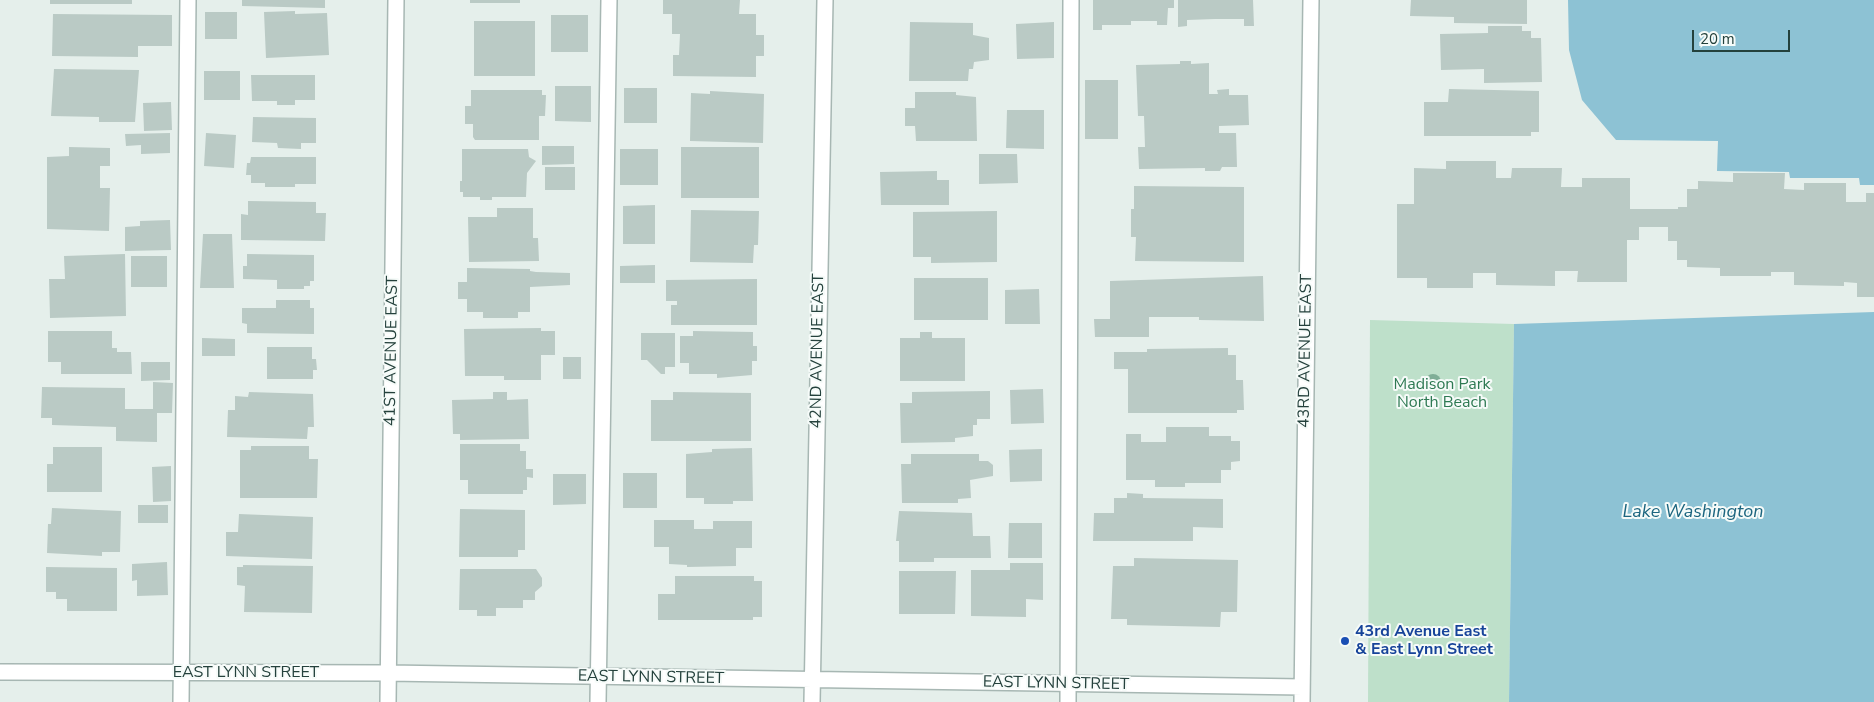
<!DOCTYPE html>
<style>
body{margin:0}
#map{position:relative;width:1874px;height:702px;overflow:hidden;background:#e5efeb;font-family:"Nunito Sans",sans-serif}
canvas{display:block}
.scale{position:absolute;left:1692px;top:30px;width:98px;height:22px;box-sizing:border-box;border:2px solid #24413c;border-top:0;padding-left:6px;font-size:15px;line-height:18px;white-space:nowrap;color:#24413c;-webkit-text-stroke:4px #f6fbf9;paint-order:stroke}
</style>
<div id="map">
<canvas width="1874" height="702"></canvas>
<div class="scale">20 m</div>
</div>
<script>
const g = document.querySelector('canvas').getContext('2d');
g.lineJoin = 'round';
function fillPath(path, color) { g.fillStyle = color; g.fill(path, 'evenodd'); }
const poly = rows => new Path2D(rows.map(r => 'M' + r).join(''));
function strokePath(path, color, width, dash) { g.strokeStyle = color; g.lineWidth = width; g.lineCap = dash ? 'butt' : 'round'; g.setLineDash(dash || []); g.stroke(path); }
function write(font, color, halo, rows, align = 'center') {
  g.font = font + ' "Nunito Sans",sans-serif'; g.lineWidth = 4; g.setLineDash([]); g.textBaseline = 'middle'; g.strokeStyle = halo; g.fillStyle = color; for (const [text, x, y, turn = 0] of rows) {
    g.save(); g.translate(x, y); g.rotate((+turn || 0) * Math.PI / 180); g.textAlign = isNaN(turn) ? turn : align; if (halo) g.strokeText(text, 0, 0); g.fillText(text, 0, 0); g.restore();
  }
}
const green = poly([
 [1370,320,1514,324,1509,702,1368,702]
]);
const water = poly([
 [1568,0,1874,0,1874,185,1860,185,1859,178,1790,178,1789,172,1717,171,1718,141,1616,140,1582,100,1569,50],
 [1874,312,1874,702,1509,702,1514,324]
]);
const building = poly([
 [50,0,132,0,132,4,50,4],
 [242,0,325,0,325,8,242,6],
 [470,0,520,0,520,3,470,3],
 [663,0,740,0,739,14,756,14,756,35,764,35,764,56,756,56,756,77,673,76,673,55,679,55,680,34,672,34,672,14,663,14],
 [1093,0,1174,0,1174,8,1168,8,1167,25,1157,25,1157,21,1131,21,1131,25,1102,25,1102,30,1093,30],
 [1178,0,1253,0,1254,26,1244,26,1244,19,1215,19,1187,20,1187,26,1178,27],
 [1411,0,1527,0,1527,24,1454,23,1454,17,1410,16],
 [295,11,295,14,327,13,329,55,266,58,264,12],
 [205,12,237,12,237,39,205,39],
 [53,14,172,15,172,46,138,46,138,57,52,56],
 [551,15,588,15,588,52,551,52],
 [474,21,535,21,535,76,474,76],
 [910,22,973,23,973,35,989,38,989,60,974,62,973,69,969,69,968,81,909,81],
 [1054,22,1054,58,1017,59,1016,24],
 [1488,26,1522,26,1522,31,1531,31,1531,38,1541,38,1542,82,1484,83,1484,69,1441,70,1440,34,1488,33],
 [1180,61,1191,61,1191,64,1209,63,1209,94,1218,94,1217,90,1229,89,1229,95,1248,95,1249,125,1219,126,1219,133,1236,133,1237,167,1222,167,1220,171,1205,171,1205,168,1139,169,1138,147,1145,147,1144,116,1138,116,1136,65,1180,64],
 [54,69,139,70,135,122,99,122,99,117,51,116],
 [204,71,240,71,240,100,204,100],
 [251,75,315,75,315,100,295,100,295,105,277,105,277,101,252,101],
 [1085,80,1118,80,1118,139,1085,139],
 [555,86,591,86,591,122,555,121],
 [624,88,657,88,657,123,624,123],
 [1449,89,1539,91,1539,132,1531,132,1531,136,1424,136,1424,102,1448,102],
 [471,90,542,90,542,95,546,95,545,116,539,116,539,140,475,140,473,137,473,124,465,124,465,106,471,106],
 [710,91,764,94,763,143,690,141,691,93,710,94],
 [915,92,956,92,956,95,976,97,977,141,916,141,915,126,905,126,905,108,915,108],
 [171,102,172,130,144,131,143,103],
 [1007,110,1044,110,1044,149,1006,148],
 [253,117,316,118,316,143,301,143,301,149,278,148,277,143,252,142],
 [170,133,170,153,141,154,141,145,126,146,125,134],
 [206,133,236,135,234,168,204,166],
 [542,146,574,146,574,164,542,165],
 [69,147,110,148,110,166,100,166,100,188,110,188,109,231,47,229,47,157,69,156],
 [681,147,759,147,759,198,681,198],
 [462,149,528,149,529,157,536,161,527,173,526,197,492,197,492,200,480,200,480,197,463,197,463,192,460,192,460,181,462,181],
 [620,149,658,149,658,185,620,185],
 [979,154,1017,154,1018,183,979,184],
 [251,157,316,157,316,184,295,184,295,187,265,187,265,183,251,183,251,175,246,175,247,163,250,163],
 [1446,161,1496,161,1496,178,1511,178,1512,168,1562,168,1561,187,1582,187,1582,178,1630,178,1630,209,1678,209,1678,207,1687,207,1687,189,1698,189,1698,181,1733,182,1733,173,1785,173,1784,189,1804,190,1804,183,1846,183,1846,202,1866,202,1866,193,1874,193,1874,297,1857,297,1857,283,1844,282,1844,286,1794,285,1794,272,1771,272,1771,276,1720,276,1720,268,1687,267,1687,260,1677,260,1677,241,1668,241,1668,227,1639,227,1639,240,1627,240,1627,282,1577,282,1578,271,1555,271,1555,286,1496,285,1496,273,1473,273,1473,288,1427,288,1427,278,1397,278,1397,204,1414,204,1414,168,1446,169],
 [545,167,575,167,575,190,545,190],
 [937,171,937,180,949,180,949,205,881,205,880,172],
 [1134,186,1244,187,1244,262,1135,261,1136,237,1131,237,1131,209,1134,209],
 [248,201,316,202,316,213,326,213,325,241,241,240,241,214,248,215],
 [655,205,655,244,623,244,623,206],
 [497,208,533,208,533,238,538,238,539,261,469,262,468,217,497,217],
 [691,210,759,211,758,245,754,245,753,263,690,262],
 [997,211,997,262,931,263,931,257,913,257,913,212],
 [170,220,171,250,125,251,125,227,140,226,140,221],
 [203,234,232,234,234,288,200,288],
 [125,254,126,316,50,318,49,279,65,279,64,256],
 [247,254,314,255,314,281,310,281,310,286,304,286,304,289,277,289,277,280,243,279,243,266,247,266],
 [131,256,167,256,167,287,131,287],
 [655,265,655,283,620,283,620,266],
 [467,268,530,269,530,271,536,272,570,273,570,285,530,287,530,312,518,312,518,318,483,318,483,312,467,312,467,299,458,299,458,282,467,282],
 [1263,276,1264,321,1199,320,1199,317,1149,317,1149,337,1095,337,1094,319,1110,319,1110,281],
 [914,278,988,278,988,320,914,320],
 [757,279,757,325,671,325,671,305,677,305,677,301,666,301,666,280],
 [1039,289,1040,324,1005,324,1005,290],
 [276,300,310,300,310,308,314,308,314,334,247,333,247,324,242,323,242,308,276,308],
 [541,328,541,331,555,331,555,355,541,355,541,380,504,380,504,376,465,376,464,329],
 [48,331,112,331,112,348,117,348,117,352,131,352,132,374,61,374,61,362,48,362],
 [693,331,753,332,753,346,757,346,757,361,752,361,752,375,717,378,717,374,689,374,689,363,680,363,680,336,693,336],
 [920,332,932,332,932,338,965,338,965,381,900,381,900,338,920,338],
 [641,333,675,333,675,367,665,367,665,374,661,374,647,360,641,360],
 [202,338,235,339,235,356,202,356],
 [267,347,312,347,312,359,316,359,317,370,313,370,313,379,267,379],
 [1228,348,1228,355,1236,355,1236,380,1243,380,1244,410,1237,410,1237,413,1128,413,1128,369,1114,369,1114,352,1147,352,1147,349],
 [563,357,581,357,581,379,563,379],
 [141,362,170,362,170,380,141,381],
 [153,382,173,383,172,413,157,413,157,442,116,441,116,427,52,425,52,418,41,418,42,387,125,388,125,409,153,409],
 [1043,389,1044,423,1011,424,1010,390],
 [990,391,990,419,977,419,977,425,973,425,973,436,955,438,955,442,901,443,900,403,912,403,912,392],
 [249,392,313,394,314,427,308,427,307,439,227,437,228,410,235,410,235,396,248,397],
 [493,392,507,392,507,400,528,399,529,439,460,440,460,434,453,434,452,400,493,399],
 [673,392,751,393,751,441,651,441,651,400,673,400],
 [1166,427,1209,427,1209,436,1231,436,1231,441,1240,441,1240,461,1231,462,1231,470,1221,470,1221,483,1185,483,1185,487,1155,487,1155,480,1126,480,1126,434,1141,434,1141,442,1166,442],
 [460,444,520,444,520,451,526,451,526,469,533,469,533,478,527,477,527,490,523,490,523,494,468,494,468,480,460,480],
 [251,446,309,446,309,459,318,459,317,498,240,498,240,450,251,450],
 [53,447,102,447,102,492,47,492,47,464,53,464],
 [752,448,753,501,733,501,733,504,704,504,704,498,686,498,686,454,712,452,712,449],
 [1042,449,1042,481,1010,482,1009,450],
 [911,454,979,454,979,461,988,461,993,465,993,476,970,480,971,498,958,499,958,503,902,503,901,464,911,464],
 [171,466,171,501,153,502,152,467],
 [623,473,657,473,657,508,623,508],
 [553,474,586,474,586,504,553,505],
 [1127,493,1143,494,1143,498,1223,499,1223,528,1193,527,1193,541,1093,541,1094,513,1114,513,1114,498,1127,498],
 [138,505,168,505,168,523,138,523],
 [52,508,121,511,120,552,102,552,102,556,47,553,48,524,51,524],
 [460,509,525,510,525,550,518,550,518,557,459,557],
 [899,511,972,513,973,536,990,536,991,558,934,558,934,562,899,562,899,541,896,541],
 [239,514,313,517,312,559,226,556,226,532,238,532],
 [654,520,694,520,694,529,713,529,713,521,752,521,752,548,736,548,736,566,687,567,687,565,669,564,669,547,654,547],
 [1009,523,1042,523,1042,558,1008,558],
 [1134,558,1238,560,1237,612,1221,612,1220,627,1127,625,1127,619,1111,619,1113,566,1134,566],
 [167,562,168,595,137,596,137,580,132,581,132,564],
 [1010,563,1043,563,1043,600,1026,599,1026,617,971,616,971,570,1010,570],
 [243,565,313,566,312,613,244,612,245,586,237,585,237,567,243,567],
 [46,567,117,568,117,611,67,611,67,599,56,599,56,592,46,592],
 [460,569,536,569,542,578,542,586,535,592,535,600,523,600,523,608,496,608,496,616,477,616,477,610,459,610],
 [899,571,956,571,955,614,899,614],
 [675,576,754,576,754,581,762,581,762,617,753,617,753,620,658,620,658,594,675,594]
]);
const lane = poly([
 [181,702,188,0],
 [598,702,609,0],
 [1068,702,1071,0]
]);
const street = poly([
 [0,672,388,673,1302,687],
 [388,702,396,0],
 [812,702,825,0],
 [1302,702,1311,0]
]);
const trees = [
 [1433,382]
];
const markers = [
 [1345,641,5,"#1a4fb4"]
];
const streetNames = [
 ["41ST AVENUE EAST",392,351,-89],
 ["42ND AVENUE EAST",818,351,-89],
 ["43RD AVENUE EAST",1306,351,-89],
 ["EAST LYNN STREET",246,673],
 ["EAST LYNN STREET",651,678,1],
 ["EAST LYNN STREET",1056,684,1]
];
const parkNames = [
 ["Madison Park",1442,385],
 ["North Beach",1442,403]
];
const transitNames = [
 ["43rd Avenue East",1355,632],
 ["& East Lynn Street",1355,650]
];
const waterNames = [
 ["Lake Washington",1693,513]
];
fillPath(green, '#bee0ca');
fillPath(water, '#8dc2d4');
fillPath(building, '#bacac5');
strokePath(lane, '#a7b7b3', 18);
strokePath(street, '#a7b7b3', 18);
strokePath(lane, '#fff', 15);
strokePath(street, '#fff', 15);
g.fillStyle = '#80ae97';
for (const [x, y] of trees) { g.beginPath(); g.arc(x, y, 8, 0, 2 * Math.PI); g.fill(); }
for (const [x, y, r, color] of markers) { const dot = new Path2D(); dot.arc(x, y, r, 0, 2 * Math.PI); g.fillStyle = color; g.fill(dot); strokePath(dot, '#f6fbf9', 2); }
write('16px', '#24413c', '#f6fbf9', streetNames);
write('16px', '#2d7952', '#f6fbf9', parkNames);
write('bold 16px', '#164399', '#f6fbf9', transitNames, 'left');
write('italic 18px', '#1c657f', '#f6fbf9', waterNames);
</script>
